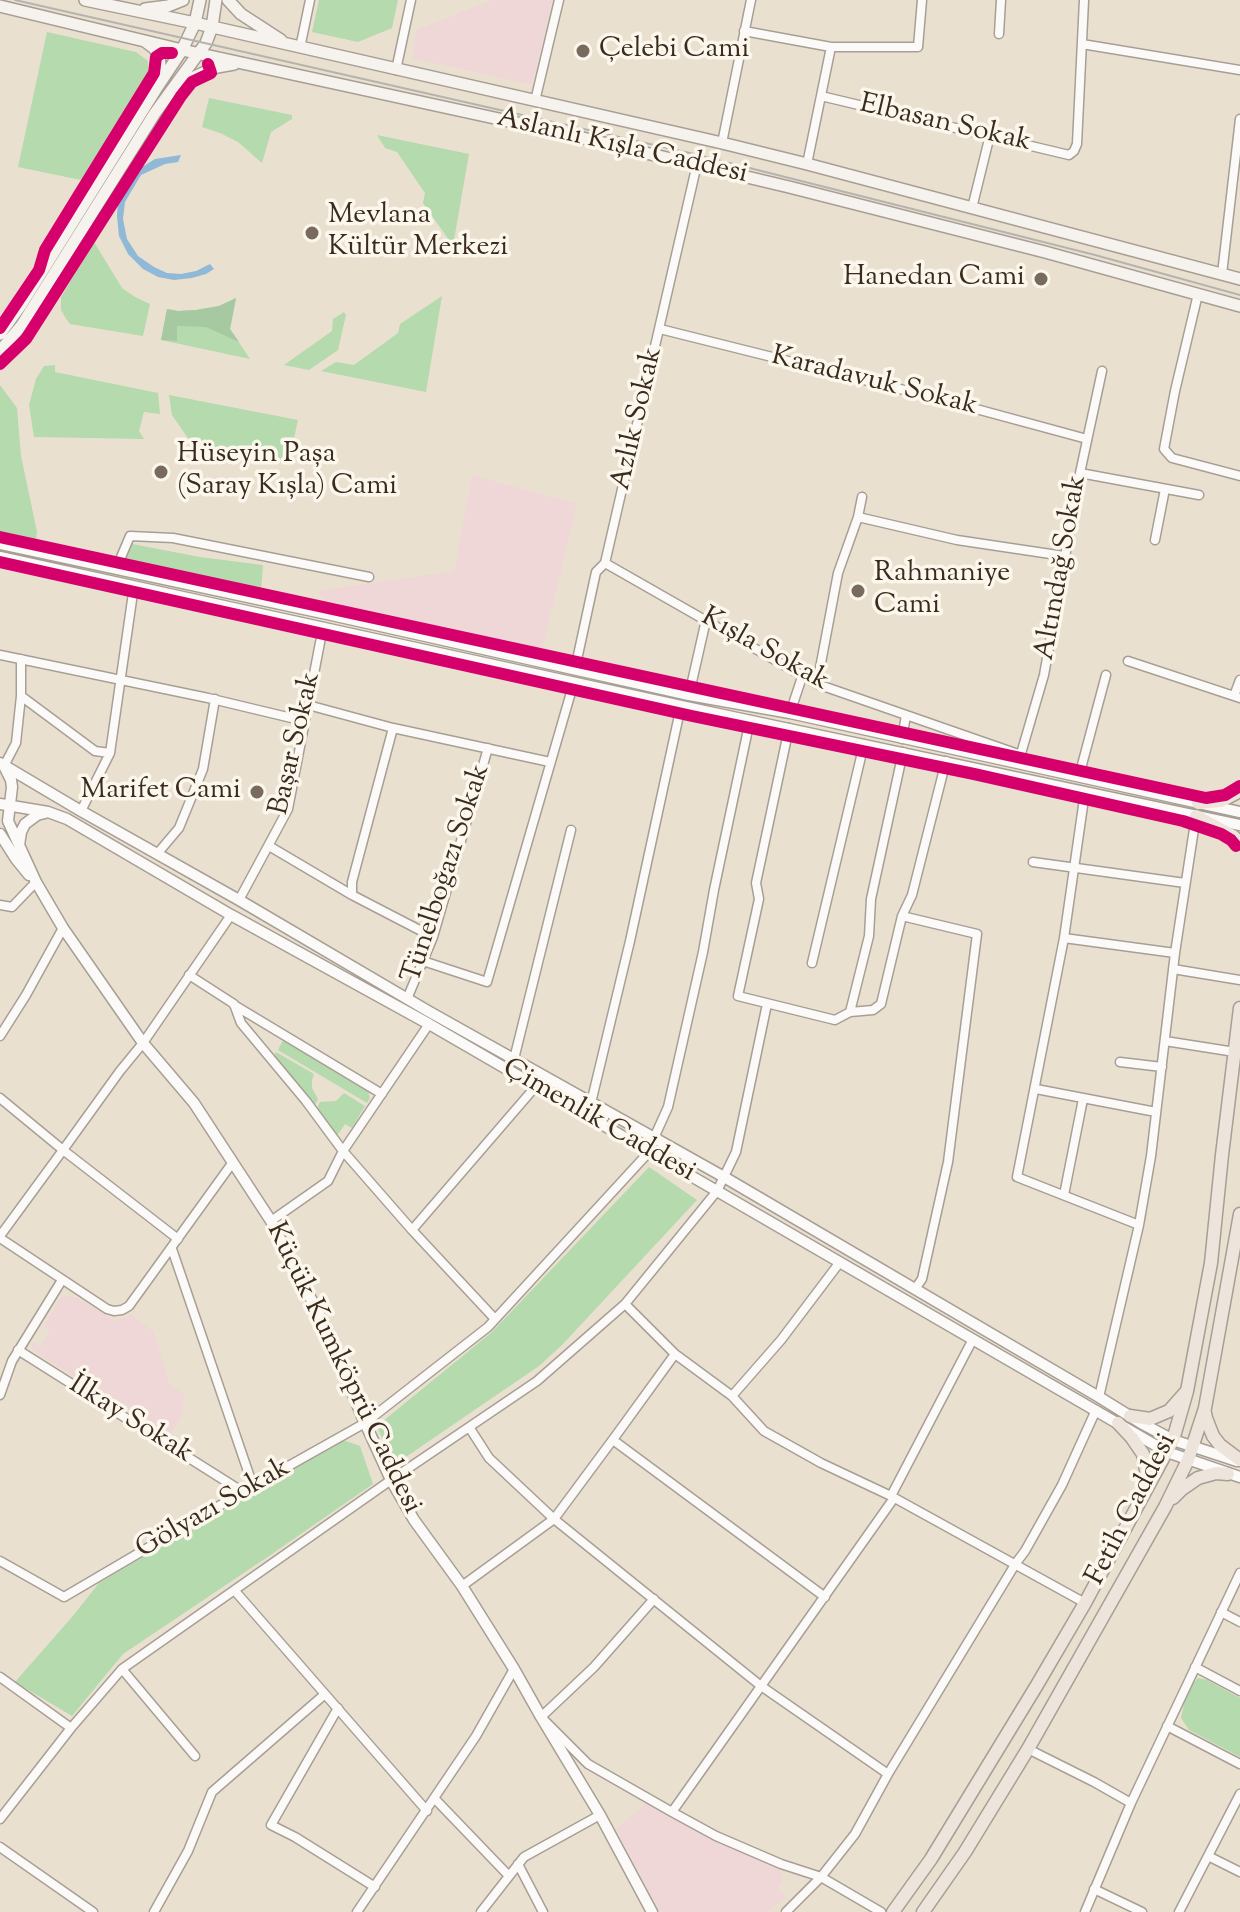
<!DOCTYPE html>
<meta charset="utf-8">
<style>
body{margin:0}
canvas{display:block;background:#eae0d0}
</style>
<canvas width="1240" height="1912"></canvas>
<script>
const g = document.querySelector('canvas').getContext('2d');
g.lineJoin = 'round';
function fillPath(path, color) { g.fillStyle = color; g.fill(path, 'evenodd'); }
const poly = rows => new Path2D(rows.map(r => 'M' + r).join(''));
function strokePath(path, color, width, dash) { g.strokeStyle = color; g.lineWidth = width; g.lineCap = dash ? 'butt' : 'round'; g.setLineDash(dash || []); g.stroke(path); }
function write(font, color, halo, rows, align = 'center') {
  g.font = font + ' "Sorts Mill Goudy",serif'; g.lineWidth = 7; g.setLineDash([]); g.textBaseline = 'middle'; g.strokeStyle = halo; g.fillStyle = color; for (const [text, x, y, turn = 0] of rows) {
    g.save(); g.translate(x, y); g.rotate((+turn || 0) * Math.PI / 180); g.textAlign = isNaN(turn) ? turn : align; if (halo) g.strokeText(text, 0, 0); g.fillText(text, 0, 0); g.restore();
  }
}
const built = poly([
 [491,0,553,0,532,85,412,58,416,30],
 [472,475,577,504,541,655,335,609,316,591,454,571],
 [64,1296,70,1296,84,1301,114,1320,126,1317,131,1314,153,1331,170,1385,184,1394,182,1415,170,1436,33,1351,31,1347,33,1342,41,1346,50,1331,44,1326,60,1298],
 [646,1803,675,1820,780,1867,783,1882,777,1888,787,1897,768,1912,660,1912,616,1829]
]);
const green = poly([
 [319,0,398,0,392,28,358,42,312,32],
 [47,32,136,52,148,61,148,72,87,176,81,180,18,167],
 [209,98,292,115,292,119,271,132,262,163,238,142,220,133,202,127],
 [377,135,469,154,453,246,423,203,425,193,397,152,385,148],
 [94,242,122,288,135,297,150,304,143,336,70,324,65,317,61,310,61,297],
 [442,296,426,392,321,371,336,362,354,365,398,333,400,324],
 [236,298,230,329,250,359,161,340,167,309,178,311,196,310,219,306],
 [344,312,346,315,338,350,309,370,284,365,332,331,333,319],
 [55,365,55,372,158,393,160,414,144,412,139,431,144,439,34,437,29,405,36,379,44,366],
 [0,385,17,408,21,456,37,532,35,546,0,538],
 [169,395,298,420,289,461,192,444,172,415],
 [127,543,200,557,263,565,261,591,215,589,120,569],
 [283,1040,368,1091,370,1098,367,1103,278,1050],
 [276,1052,314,1074,312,1080,312,1088,318,1099,314,1107,274,1056],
 [344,1093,365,1106,352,1128,345,1124,337,1136,316,1110,320,1102,336,1101],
 [649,1167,697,1200,562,1345,539,1366,397,1463,391,1460,377,1426,492,1332],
 [343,1440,360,1446,373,1484,269,1556,123,1654,72,1716,15,1682,72,1617,99,1583],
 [1198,1678,1207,1680,1240,1698,1240,1757,1189,1730,1181,1718,1185,1699,1192,1685]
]);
const forest = poly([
 [236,298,230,329,239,342,206,327,177,326,177,341,161,340,167,309,178,311,196,310,219,306]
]);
const water = poly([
 [181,155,178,162,165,164,141,175,125,202,123,219,127,239,138,256,154,267,167,273,181,274,196,271,210,264,214,269,206,274,192,278,174,280,158,277,143,269,128,254,119,236,117,216,118,201,123,190,139,169,155,159]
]);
const minor = poly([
 [744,31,831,47,918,47,922,0],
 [999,34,1001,0],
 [1082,44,1240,70],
 [300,48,310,0],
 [396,70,411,0],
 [821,96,1069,155,1074,151,1077,144,1084,0],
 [535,101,559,0],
 [722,143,751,0],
 [807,164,831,47],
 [972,208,990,135],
 [1222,274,1240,119],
 [1198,294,1175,391,1164,449,1172,458,1240,476],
 [660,329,932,397,1087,439],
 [1080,473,1199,495],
 [858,517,957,540,1064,556],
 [1155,540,1165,489],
 [605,563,817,684,1021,755],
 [116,569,130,536,173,538,369,577],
 [0,655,208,698,304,721],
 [21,659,21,696],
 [1128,661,1240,698],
 [575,669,596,572,605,563,697,164],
 [817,684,838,573,858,517,862,497],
 [689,695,706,620],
 [1234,696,1240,680],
 [308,705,393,728,550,762],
 [790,713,802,677],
 [789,728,756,883,759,899,738,996,835,1020,850,1012,873,1010,881,1004,902,916,912,895,946,761],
 [902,739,906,715],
 [1020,757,1044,675,1080,473,1102,371],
 [4,766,16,743,21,696,95,751,110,753],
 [1079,776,1106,675],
 [1085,792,1064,938,1017,1177,1139,1225],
 [81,811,110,753,134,586],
 [269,846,352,895,433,937],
 [157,854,179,828,203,769,215,699],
 [1033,862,1185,883],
 [352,895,352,882,393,728],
 [239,900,288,809,323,627],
 [0,905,12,907,36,882],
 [902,916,977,934,948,1162,922,1279,915,1289],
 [1064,938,1175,953],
 [423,961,487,982,574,682],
 [812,963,864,744],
 [1173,969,1240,980],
 [189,975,234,1004,241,1023,306,1101,343,1151,412,1230,495,1319],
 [407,999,433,937,488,748],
 [234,1005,382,1094],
 [850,1012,869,936,871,899,903,752],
 [0,1036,26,995,63,928],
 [1165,1041,1235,1052],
 [514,1059,571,830],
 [1120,1062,1162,1067],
 [1036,1089,1156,1112],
 [0,1098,63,1150,0,1236],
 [591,1103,630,941,681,706],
 [654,1138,668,1107,703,952,714,890,750,720],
 [1064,1195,1083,1099],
 [271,1221,328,1181,343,1151,429,1024],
 [412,1230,536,1086],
 [0,1238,107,1309,114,1311,122,1310,129,1306,233,1162],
 [178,1239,63,1150,120,1071,143,1043,231,915],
 [172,1249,253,1486],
 [625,1304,675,1354,732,1396,764,1431,821,1463,891,1496,1085,1603],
 [18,1350,243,1492],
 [0,1395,12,1361,62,1280],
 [732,1396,781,1340,840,1262],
 [1099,1397,1139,1225,1151,1156,1175,953,1196,816],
 [469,1427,489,1458,554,1519,761,1686,888,1774],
 [613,1440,825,1597],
 [891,1496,973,1339],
 [0,1561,64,1597,253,1486,365,1423,488,1327,649,1152],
 [462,1586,554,1519,617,1434,675,1354],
 [235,1591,427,1811],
 [654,1599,594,1667,541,1717,588,1764,672,1812,716,1836,781,1864,821,1877,881,1912],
 [1221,1612,1240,1622],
 [1195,1667,1240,1691],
 [122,1669,195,1756],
 [0,1677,71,1728],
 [338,1708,271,1825,295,1837,375,1887],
 [1167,1726,1240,1764],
 [1028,1749,1094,1782,1131,1803],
 [435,1799,509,1876],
 [672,1812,894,1498],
 [0,1819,71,1728,122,1669,391,1480,537,1381,625,1304,717,1191,736,1152,767,1004],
 [0,1847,93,1912],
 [1208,1856,1240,1872],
 [518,1864,543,1912],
 [1094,1889,1142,1912],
 [154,1912,188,1851,212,1792,325,1694],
 [357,1912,476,1736,514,1669],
 [481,1912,524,1857,600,1815],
 [786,1912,821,1877,855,1834,888,1774,1016,1563,1025,1551,1062,1485,1096,1410],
 [1085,1912,1131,1803,1240,1573],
 [1179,1912,1240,1794]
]);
const tertiary = poly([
 [0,544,327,614,689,695,790,713,1240,812],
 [0,557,681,706,1240,825],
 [0,763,81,811,239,900,428,1011,724,1177,1099,1397,1141,1423,1173,1440,1237,1461],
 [5,768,11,780,12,787,8,821,36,882,63,928,143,1043,194,1103,271,1221,327,1330,361,1414,391,1480,414,1520,462,1586,514,1669,541,1717,600,1815,652,1912],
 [0,804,48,812,67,819,231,915,429,1024,1167,1452,1240,1477],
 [0,834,16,859,29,875],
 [19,845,21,832,25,824,37,815,45,813]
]);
const secondary = poly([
 [85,0,195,23,722,143,807,164,1240,279],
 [228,0,241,14,281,40],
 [0,6,182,50,545,129,789,187,1045,252,1240,306],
 [145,9,168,6,183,0],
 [146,42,154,48,159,55,160,66,157,83],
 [178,89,192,78,203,73,217,67,234,64],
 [0,334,21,305,156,89,182,50,195,23,200,0],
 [0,351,22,325,155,113,206,43,212,27,216,0]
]);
const primary = poly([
 [1198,803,1221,801,1240,791],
 [1196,816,1233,836,1240,843],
 [1205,1413,1206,1418,1213,1436,1220,1445,1240,1460],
 [1130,1416,1150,1419,1169,1411,1185,1393],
 [1118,1423,1132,1438,1143,1454,1147,1475,1146,1486],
 [1173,1498,1182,1489,1198,1478,1216,1473,1228,1474],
 [893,1912,931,1859,1037,1685,1085,1603,1173,1440,1187,1391,1211,1263,1222,1155,1240,1008],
 [923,1912,965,1852,1028,1749,1165,1507,1188,1460,1205,1408,1240,1214]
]);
const tram = poly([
 [15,0,694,154,1095,255,1240,295]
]);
const cycleway = poly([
 [0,328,39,270,45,250,154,73,156,57,162,53,172,53],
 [0,364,26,339,181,96,192,82,211,73,208,64],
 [0,537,1206,798,1225,795,1240,786],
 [0,562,692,716,974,774,1183,821,1221,834,1231,840,1236,846]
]);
const markers = [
 [583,51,8,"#786a5c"],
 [312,233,8,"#786a5c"],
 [1041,279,8,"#786a5c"],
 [161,472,8,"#786a5c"],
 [858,591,8,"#786a5c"],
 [257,792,8,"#786a5c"]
];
const poiNames = [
 ["Çelebi Cami",599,51],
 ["Mevlana",328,217],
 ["Kültür Merkezi",328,249],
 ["Hanedan Cami",1025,279,"right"],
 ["Hüseyin Paşa",177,456],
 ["(Saray Kışla) Cami",177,488],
 ["Rahmaniye",874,575],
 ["Cami",874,607],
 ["Marifet Cami",241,792,"right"]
];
const streetNames = [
 ["Elbasan Sokak",945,125,13],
 ["Aslanlı Kışla Caddesi",622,148,13],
 ["Karadavuk Sokak",874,383,14],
 ["Azlık Sokak",639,419,-77],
 ["Altındağ Sokak",1063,568,-80],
 ["Kışla Sokak",764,651,29],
 ["Başar Sokak",297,744,-77],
 ["Tünelboğazı Sokak",448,874,-72],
 ["Çimenlik Caddesi",598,1122,30],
 ["Küçük Kumköprü Caddesi",342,1369,64],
 ["İlkay Sokak",130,1421,32],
 ["Gölyazı Sokak",214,1510,-30],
 ["Fetih Caddesi",1133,1510,-63]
];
fillPath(built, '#f0d7d7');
fillPath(green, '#b4daae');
fillPath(forest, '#a6c9a2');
fillPath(water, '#90b9d8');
strokePath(minor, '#a79f95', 11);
strokePath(tertiary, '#a79f95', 13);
strokePath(secondary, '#a79f95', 14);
strokePath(primary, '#a79f95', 15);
strokePath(minor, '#fcfaf8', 8);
strokePath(tertiary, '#fcfaf8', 10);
strokePath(secondary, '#f6f2ed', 11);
strokePath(primary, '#ede4dc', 12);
strokePath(tram, '#b6b3af', 2);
strokePath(cycleway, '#d6006c', 12);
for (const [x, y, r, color] of markers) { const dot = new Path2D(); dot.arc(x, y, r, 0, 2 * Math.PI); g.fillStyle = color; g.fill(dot); strokePath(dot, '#fbf7ec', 3); }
write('28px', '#3b2a1e', '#fbf7ec', poiNames, 'left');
write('28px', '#3b2a1e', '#fbf7ec', streetNames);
</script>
